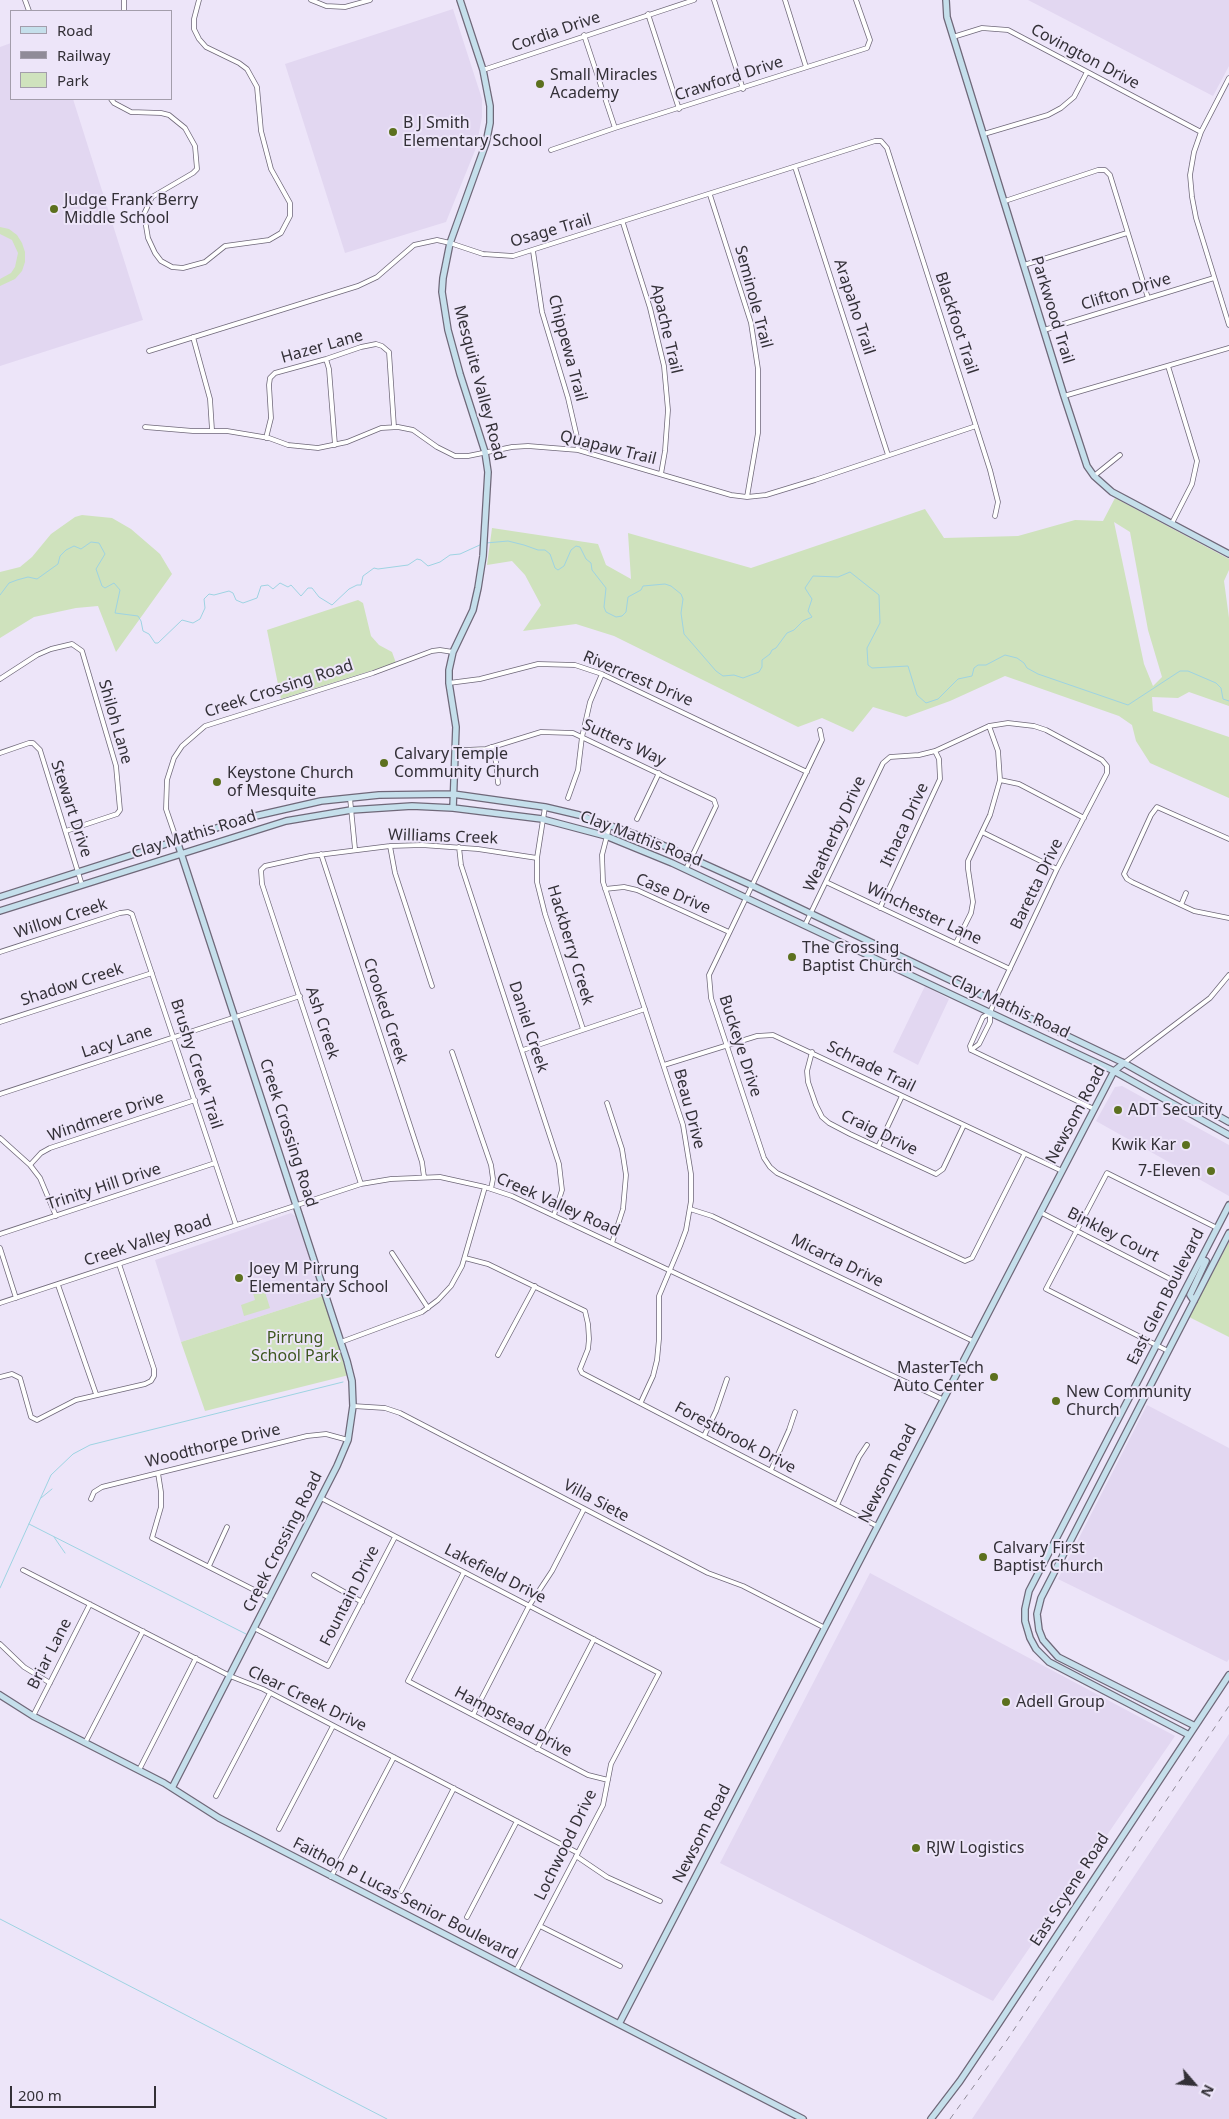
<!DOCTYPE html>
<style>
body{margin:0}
#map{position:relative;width:1229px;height:2119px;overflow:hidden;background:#ede5f9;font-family:"Noto Sans",sans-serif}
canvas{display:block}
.legend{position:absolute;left:10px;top:10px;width:162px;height:90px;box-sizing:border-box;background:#ede5f9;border:1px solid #a39dab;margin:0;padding:6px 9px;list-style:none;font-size:15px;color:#333037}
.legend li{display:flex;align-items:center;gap:10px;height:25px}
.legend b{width:25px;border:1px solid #a39dab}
.north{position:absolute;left:1169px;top:2059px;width:50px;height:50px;-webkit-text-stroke:4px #ede5f9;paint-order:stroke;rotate:117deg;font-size:14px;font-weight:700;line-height:20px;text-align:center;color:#333037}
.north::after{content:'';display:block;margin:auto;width:18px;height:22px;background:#333037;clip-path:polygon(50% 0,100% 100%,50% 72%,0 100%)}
.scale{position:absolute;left:10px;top:2086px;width:146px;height:22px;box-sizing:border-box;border:2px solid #333037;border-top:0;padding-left:6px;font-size:15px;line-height:18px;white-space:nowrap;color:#333037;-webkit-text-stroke:4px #ede5f9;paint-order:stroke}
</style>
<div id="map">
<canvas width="1229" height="2119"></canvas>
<ul class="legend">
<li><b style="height:6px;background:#c5dfeb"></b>Road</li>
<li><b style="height:6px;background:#908b98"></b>Railway</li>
<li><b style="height:14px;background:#cfe2bd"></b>Park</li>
</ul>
<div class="north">N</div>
<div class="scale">200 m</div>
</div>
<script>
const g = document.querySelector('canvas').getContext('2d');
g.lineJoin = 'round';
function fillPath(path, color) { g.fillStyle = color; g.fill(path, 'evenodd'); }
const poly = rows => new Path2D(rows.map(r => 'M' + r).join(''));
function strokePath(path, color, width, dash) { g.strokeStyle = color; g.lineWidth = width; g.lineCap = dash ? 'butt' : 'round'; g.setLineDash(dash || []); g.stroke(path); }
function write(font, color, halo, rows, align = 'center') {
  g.font = font + ' "Noto Sans",sans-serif'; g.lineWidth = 4; g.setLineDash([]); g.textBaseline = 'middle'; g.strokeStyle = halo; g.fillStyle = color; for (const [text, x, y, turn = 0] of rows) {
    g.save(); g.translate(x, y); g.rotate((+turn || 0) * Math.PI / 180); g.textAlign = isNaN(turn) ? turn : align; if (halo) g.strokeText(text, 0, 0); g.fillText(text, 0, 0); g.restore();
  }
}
const built = poly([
 [1028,0,1229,0,1229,66,1213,96],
 [453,9,482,99,482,117,476,148,446,222,345,253,285,64],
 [11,43,11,99,73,99,143,320,0,366,0,47],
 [925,986,949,999,918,1065,893,1052],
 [1122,1086,1229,1145,1229,1196,1096,1121,1115,1087],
 [291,1213,295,1216,323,1296,181,1342,155,1260],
 [1147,1405,1229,1448,1229,1659,1227,1662,1058,1579],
 [870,1573,1175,1736,993,2001,720,1863],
 [1229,1734,1229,2119,972,2119]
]);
const green = poly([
 [0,227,9,229,17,235,22,243,25,252,25,262,22,271,15,279,0,286,0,279,11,273,15,267,18,253,12,240,0,234],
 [1115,498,1229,559,1229,570,1224,581,1229,618,1229,706,1189,692,1178,698,1152,697,1153,711,1229,737,1229,798,1150,763,1136,741,1132,725,1119,716,1005,676,950,701,906,717,873,707,853,732,822,718,798,727,614,636,576,624,523,631,541,605,525,575,512,561,487,565,492,528,598,544,606,565,631,579,628,533,751,568,925,509,944,538,1018,536,1075,520,1103,521],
 [1114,522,1130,532,1148,630,1162,677,1153,686,1144,664],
 [82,515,112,518,131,529,160,554,172,574,116,652,98,606,76,608,34,617,0,638,0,572,20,567,32,557,51,534,75,517],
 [358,600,363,603,371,636,379,645,392,652,396,663,281,699,267,630],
 [1229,1242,1229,1337,1189,1317],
 [264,1289,270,1308,244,1316,241,1305,255,1300,253,1293],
 [323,1296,349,1375,205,1411,181,1342]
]);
const stream = poly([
 [486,543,508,541,524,545,538,550,545,550,550,554,555,568,558,570,564,566,571,550,576,546,580,547,586,559,591,563,592,570,606,588,604,607,606,612,616,617,622,616,626,612,628,597,641,590,643,586,665,584,671,586,681,594,683,599,681,613,684,634,716,671,723,676,734,675,743,678,759,672,762,667,762,660,770,654,772,650,776,648,787,633,794,630,803,621,812,617,808,611,812,599,805,588,813,576,838,577,850,572,879,595,880,623,867,648,868,665,872,668,908,666,917,695,926,703,938,699,958,679,972,676,974,668,978,665,986,665,1005,655,1017,658,1024,663,1027,668,1038,674,1128,705,1180,671,1188,671,1216,683,1221,688,1223,699,1229,701],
 [0,595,9,583,17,580,28,577,37,579,58,564,60,556,66,550,74,546,81,549,91,542,99,543,105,554,96,569,102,586,105,588,114,583,120,590,115,613,138,616,141,621,143,631,149,634,155,643,158,643,182,620,193,623,200,619,205,608,204,599,209,594,214,595,229,591,233,593,236,600,243,603,257,598,261,586,268,585,273,589,280,583,288,587,291,585,301,596,308,588,312,588,319,597,332,605,349,589,357,585,361,585,363,576,374,568,378,569,408,565,417,559,421,560,428,566,440,562,450,555,460,554,482,544],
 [41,1498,52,1489],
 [29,1524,246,1634],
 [54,1537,65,1553],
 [0,1588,51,1475,73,1454,90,1445,343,1382],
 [0,1919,387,2119]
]);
const street = poly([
 [25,0,29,11],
 [124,0,124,11],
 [311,0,326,6,345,7,370,0],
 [714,0,743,89],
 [785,0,806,67],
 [648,14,679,109],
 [584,35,615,128],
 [953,37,982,28,1008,30,1201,132],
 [483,70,694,0],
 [1229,78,1201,132,1194,152,1190,175,1192,197,1196,218,1229,325],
 [111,99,114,103,131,112,161,113,169,115,185,128,195,146,197,169,193,173,152,197,144,214,148,238,155,253,161,261,172,267,183,268,205,262,225,246,269,240,281,233,290,216,290,203,271,169,261,131,257,87,247,69,239,63,206,47,199,39,194,29,194,19,199,0],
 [984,134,1048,115,1061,108,1074,97,1087,72],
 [551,150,615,128,867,48,870,40,856,0],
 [795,167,888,455],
 [710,195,751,323,758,369,758,433,747,497],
 [1005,201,1098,170,1105,170,1110,175,1148,298],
 [623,223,650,308,664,366,668,410,665,451,661,474],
 [533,251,542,312,568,398,577,437,578,450],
 [1024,265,1127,233],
 [1044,330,1214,278],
 [193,337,210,399,212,430],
 [149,351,358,286,377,277,414,245,437,240,450,243,483,254,513,256,875,141,881,141,887,148,990,470,998,502,995,516],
 [326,359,329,369,335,445],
 [1168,366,1197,461,1192,484,1172,523],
 [1064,396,1229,348],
 [145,427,193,431,227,431,269,438,288,445,318,448,347,442,381,428,398,427,413,430,437,447,455,456,468,456,512,447,528,446,578,450,731,495,747,497,766,495,815,480,976,426],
 [266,438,271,418,269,385,270,378,275,373,326,359,361,347,376,344,382,346,389,352,394,427],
 [1094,476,1120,455],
 [0,679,37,655,51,649,72,644,82,651,116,766,120,810,117,814,66,831],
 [449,683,480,679,538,664,575,665,602,674,807,772],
 [820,730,822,740,709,975,711,998,764,1158,770,1167,777,1173,965,1261,972,1258,1024,1155],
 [491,747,496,762,498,783],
 [456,748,465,750,486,749,541,732,573,733,714,800,716,806,686,869],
 [0,753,29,743,33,743,40,750,82,885],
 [1000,780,1019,784,1084,818],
 [350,798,355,849],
 [568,798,578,770,582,737,590,702,602,674],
 [545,807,537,858,537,882,545,914,583,1029],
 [637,819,659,773],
 [610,824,602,855,603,882,683,1125,691,1174,691,1201,686,1230,680,1246,659,1296,659,1339,657,1360,653,1376,641,1402],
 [982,832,1057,869],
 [1229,839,1157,807,1151,815,1124,874,1127,879,1132,882,1194,911,1229,918],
 [177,841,166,809,167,780,174,758,182,746,205,726,373,673,432,651,440,650,453,652],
 [390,846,395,873,432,986],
 [459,847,461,865,559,1164,562,1190,554,1215],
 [321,854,422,1162,424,1177],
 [826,882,1010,969],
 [605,889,624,887,637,890,729,932],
 [1181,905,1186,893],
 [880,908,940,779,939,759,935,751],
 [805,925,883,763,890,757,919,755,935,751,989,726,1008,723,1034,726,1046,730,1102,760,1107,766,1107,773,1057,869,995,1000,990,1013,990,1022,979,1044,971,1050],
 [956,943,971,913,973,902,968,869,968,861,990,815,1000,780,998,751,989,726],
 [0,952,120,913,128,912,132,914,236,1225],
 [0,1022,152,973],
 [523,1050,645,1009],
 [971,1050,1094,1109],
 [971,1050,970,1046,983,1017,990,1013],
 [452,1052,491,1165,493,1179,491,1189],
 [812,1052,807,1071,808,1082,816,1105,822,1117,829,1123,850,1134,936,1174,943,1169,964,1125],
 [1124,1063,1210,998,1229,975],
 [664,1065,757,1036,773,1035,1062,1171],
 [0,1094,300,996],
 [607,1103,622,1149,626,1175,623,1209,612,1243],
 [0,1138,30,1165,40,1178,56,1216],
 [878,1147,902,1096],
 [30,1165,41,1153,50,1148,195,1100],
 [361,1184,262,884,261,870,265,866,310,856,390,846,422,845,478,849,537,858],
 [690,1209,712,1216,973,1341],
 [1040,1212,1174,1281],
 [0,1234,215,1163],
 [0,1248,16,1298],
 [392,1253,428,1308],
 [465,1258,488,1264,585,1311,588,1324,589,1339,588,1349,580,1369,582,1373,877,1526],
 [58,1285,96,1394],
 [0,1303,361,1184,391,1179,440,1177,485,1187,512,1196,942,1399],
 [341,1342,422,1312,438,1300,451,1286,462,1266,485,1187],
 [1168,1351,1046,1289,1107,1173,1217,1228],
 [498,1355,535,1286],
 [0,1377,12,1374,20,1378,31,1417,37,1420,76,1400,145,1384,151,1381,154,1376,154,1369,119,1264],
 [353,1406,385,1408,400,1413,708,1573,743,1586,825,1628],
 [704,1436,716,1411,727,1379],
 [771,1470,789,1430,795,1412],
 [158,1473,161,1492,161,1507,152,1538,270,1598],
 [321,1498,659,1673,611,1764,603,1805,516,1971],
 [91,1499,94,1492,102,1487,307,1436,326,1434,348,1440],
 [837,1505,859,1457,867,1445],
 [209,1566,227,1527],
 [23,1570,230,1676,263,1689,578,1853],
 [464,1572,408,1681,588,1775,608,1780],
 [314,1575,362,1602],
 [254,1628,328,1666,395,1537],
 [0,1644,24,1667,50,1683],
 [473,1715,529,1606,552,1571,584,1509],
 [33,1716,90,1604],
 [85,1743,143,1631],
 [537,1749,594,1639],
 [139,1770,196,1658],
 [216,1796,270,1693],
 [279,1829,333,1726],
 [576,1856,607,1877,660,1901],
 [331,1877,394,1757],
 [401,1891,454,1788],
 [467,1917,517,1821],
 [540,1926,620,1966]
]);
const secondary = poly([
 [946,0,947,17,1064,396,1087,466,1094,476,1112,492,1229,554],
 [453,808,456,727,449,683,449,670,453,652,473,610,478,588,483,556,488,472,485,452,460,374,448,330,442,292,443,278,450,243,486,143,490,123,490,106,483,70,460,0],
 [0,897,251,817,321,801,379,795,453,794,545,807,579,815,649,839,753,886,1124,1063,1229,1122],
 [0,911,286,821,351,810,412,806,453,808,542,819,606,836,672,863,1114,1071,1229,1135],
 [1194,1301,1190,1295,1206,1261,1201,1259],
 [0,1695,33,1716,164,1783,219,1818,803,2119],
 [1195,1726,1058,1657,1043,1640,1039,1630,1037,1614,1041,1598,1229,1233],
 [1189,1735,1049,1662,1036,1649,1030,1638,1025,1621,1025,1609,1029,1591,1229,1205],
 [172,1788,337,1466,348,1440,353,1406,352,1381,347,1361,177,841],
 [619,2024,1114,1071,1124,1063],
 [931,2119,960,2081,999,2023,1229,1675]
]);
const rail = poly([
 [950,2119,1007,2040,1229,1706]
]);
const markers = [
 [540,84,5,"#5c701e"],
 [393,132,5,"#5c701e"],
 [54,209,5,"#5c701e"],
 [384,763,5,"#5c701e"],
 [217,782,5,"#5c701e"],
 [792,957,5,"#5c701e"],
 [1118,1110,5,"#5c701e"],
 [1186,1145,5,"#5c701e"],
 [1211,1171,5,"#5c701e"],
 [239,1278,5,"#5c701e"],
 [994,1377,5,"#5c701e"],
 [1056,1401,5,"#5c701e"],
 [983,1557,5,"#5c701e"],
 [1006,1702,5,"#5c701e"],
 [916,1848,5,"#5c701e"]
];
const streetNames = [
 ["Cordia Drive",556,32,-19],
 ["Covington Drive",1085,57,28],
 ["Crawford Drive",729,79,-18],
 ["Osage Trail",551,231,-16],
 ["Clifton Drive",1126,292,-17],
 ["Seminole Trail",753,297,75],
 ["Arapaho Trail",854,307,72],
 ["Parkwood Trail",1052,310,73],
 ["Blackfoot Trail",956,323,72],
 ["Apache Trail",666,329,77],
 ["Hazer Lane",322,347,-16],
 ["Chippewa Trail",567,348,75],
 ["Mesquite Valley Road",479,383,75],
 ["Quapaw Trail",608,448,14],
 ["Rivercrest Drive",638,679,23],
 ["Creek Crossing Road",279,689,-18],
 ["Shiloh Lane",115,722,74],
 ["Sutters Way",624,743,25],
 ["Stewart Drive",71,809,72],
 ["Ithaca Drive",905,825,-65],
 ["Weatherby Drive",835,834,-65],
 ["Clay Mathis Road",194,835,-17],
 ["Williams Creek",443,837,2],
 ["Clay Mathis Road",641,839,21],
 ["Baretta Drive",1037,884,-64],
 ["Case Drive",673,894,23],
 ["Winchester Lane",924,914,25],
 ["Willow Creek",61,919,-18],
 ["Hackberry Creek",570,945,73],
 ["Shadow Creek",72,985,-18],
 ["Clay Mathis Road",1010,1007,25],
 ["Crooked Creek",385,1011,72],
 ["Ash Creek",322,1023,72],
 ["Daniel Creek",528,1027,72],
 ["Lacy Lane",117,1042,-18],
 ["Buckeye Drive",740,1046,72],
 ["Brushy Creek Trail",196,1064,72],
 ["Schrade Trail",871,1067,26],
 ["Beau Drive",689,1109,75],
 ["Newsom Road",1076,1115,-62],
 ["Windmere Drive",106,1117,-19],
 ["Creek Crossing Road",288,1133,72],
 ["Craig Drive",879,1133,26],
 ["Trinity Hill Drive",104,1187,-18],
 ["Creek Valley Road",558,1205,24],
 ["Binkley Court",1113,1235,27],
 ["Creek Valley Road",148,1241,-18],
 ["Micarta Drive",837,1261,26],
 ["East Glen Boulevard",1166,1297,-63],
 ["Forestbrook Drive",735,1438,28],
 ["Woodthorpe Drive",213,1446,-14],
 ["Newsom Road",888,1474,-63],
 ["Villa Siete",596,1501,28],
 ["Creek Crossing Road",283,1542,-63],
 ["Lakefield Drive",495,1574,27],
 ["Fountain Drive",350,1596,-63],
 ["Briar Lane",50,1654,-63],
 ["Clear Creek Drive",307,1699,26],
 ["Hampstead Drive",513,1722,28],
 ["Newsom Road",702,1834,-63],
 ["Lochwood Drive",566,1845,-64],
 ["East Scyene Road",1070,1890,-57],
 ["Faithon P Lucas Senior Boulevard",405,1899,27]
];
const poiNames = [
 ["Small Miracles",550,75],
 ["Academy",550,93],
 ["B J Smith",403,123],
 ["Elementary School",403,141],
 ["Judge Frank Berry",64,200],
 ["Middle School",64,218],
 ["Calvary Temple",394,754],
 ["Community Church",394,772],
 ["Keystone Church",227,773],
 ["of Mesquite",227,791],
 ["The Crossing",802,948],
 ["Baptist Church",802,966],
 ["ADT Security",1128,1110],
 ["Kwik Kar",1176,1145,"right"],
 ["7-Eleven",1201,1171,"right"],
 ["Joey M Pirrung",249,1269],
 ["Elementary School",249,1287],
 ["MasterTech",984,1368,"right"],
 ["Auto Center",984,1386,"right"],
 ["New Community",1066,1392],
 ["Church",1066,1410],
 ["Calvary First",993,1548],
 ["Baptist Church",993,1566],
 ["Adell Group",1016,1702],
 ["RJW Logistics",926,1848]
];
const parkNames = [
 ["Pirrung",295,1338],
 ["School Park",295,1356]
];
fillPath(built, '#e2d7f1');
fillPath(green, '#cfe2bd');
strokePath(stream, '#9ed3e2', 1);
strokePath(street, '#6f6879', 5.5);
strokePath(secondary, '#6f6879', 8);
strokePath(street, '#fff', 4);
strokePath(secondary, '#c5dfeb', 5.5);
strokePath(rail, '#908b98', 1, [6, 6]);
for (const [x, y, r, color] of markers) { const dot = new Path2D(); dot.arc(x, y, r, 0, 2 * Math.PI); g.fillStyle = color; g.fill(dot); strokePath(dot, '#ede5f9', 2); }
write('16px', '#333037', '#ede5f9', streetNames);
write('16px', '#333037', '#ede5f9', poiNames, 'left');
write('16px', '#3e5820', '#ede5f9', parkNames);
</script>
